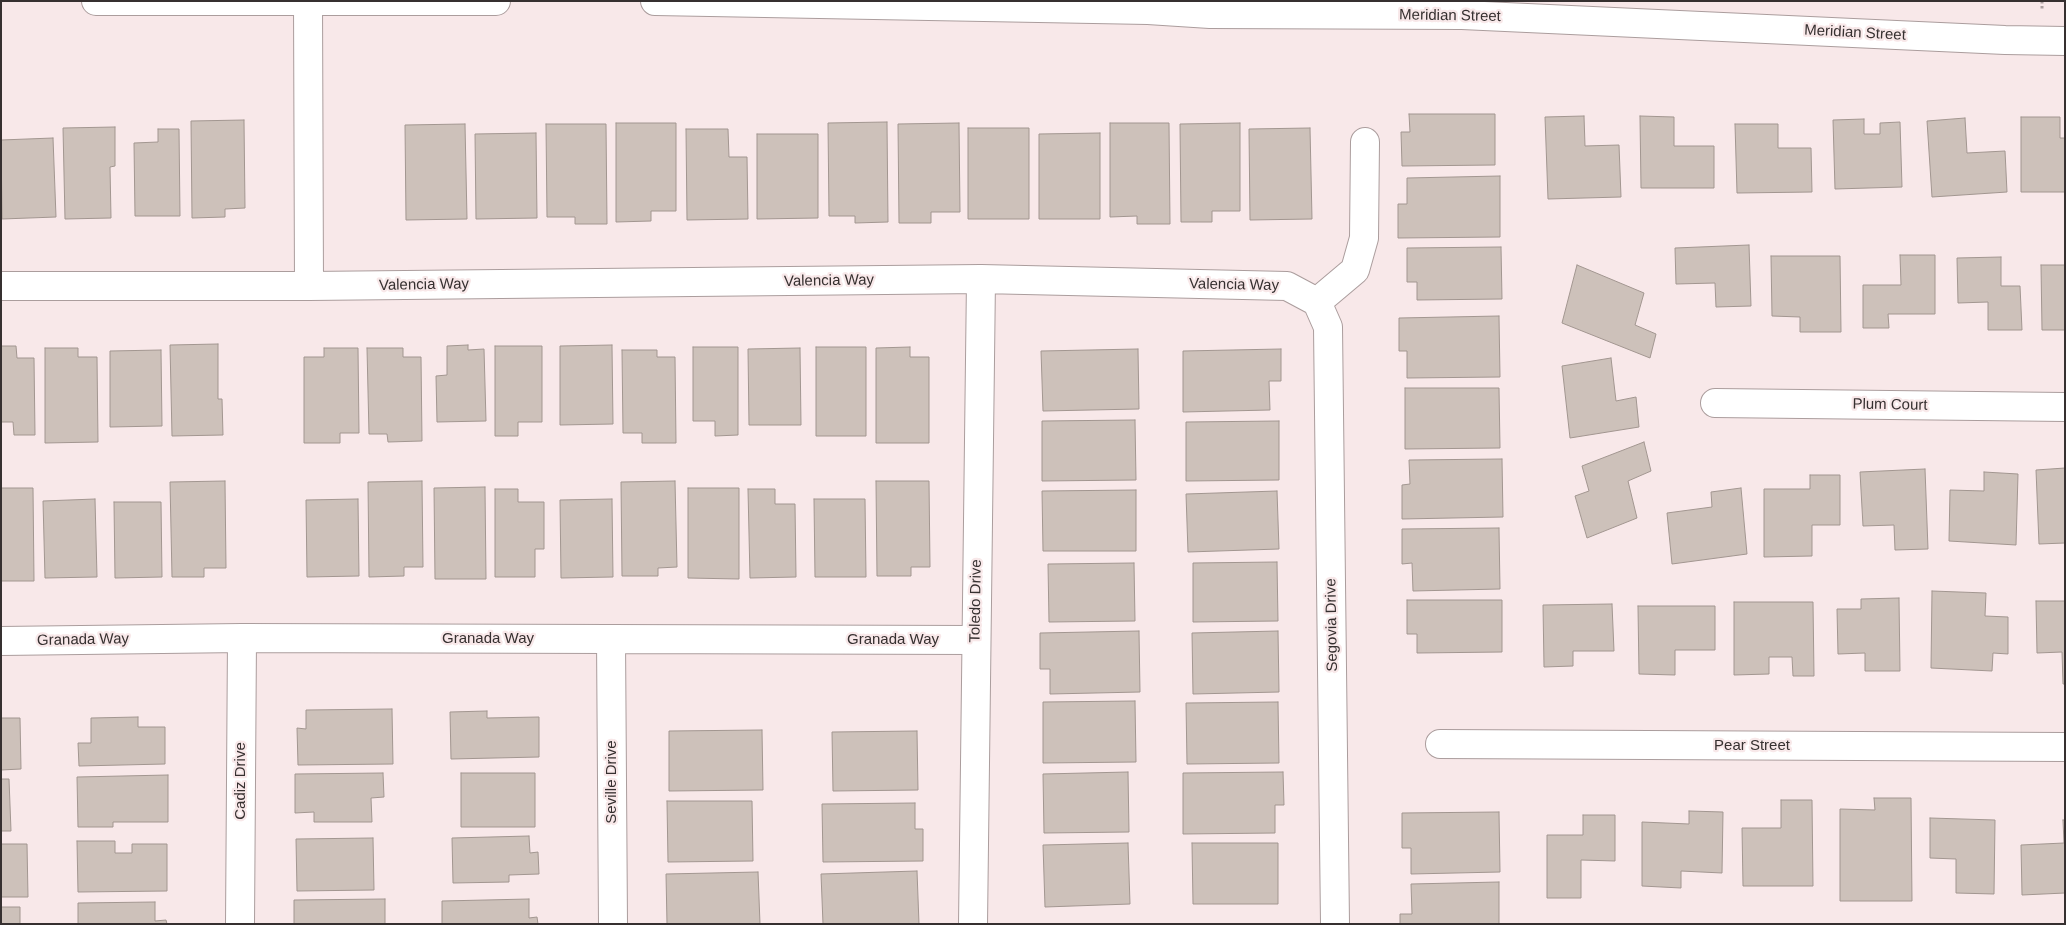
<!DOCTYPE html>
<style>
body{margin:0}
#map{position:relative;width:2066px;height:925px;overflow:hidden;background:#f8e8e9;font-family:Helvetica,sans-serif}
canvas{display:block}
.frame{position:absolute;inset:0;border:2px solid #363030;pointer-events:none}
</style>
<div id="map">
<canvas width="2066" height="925"></canvas>
<div class="frame"></div>
</div>
<script>
const g = document.querySelector('canvas').getContext('2d');
g.lineJoin = 'round';
function fillPath(path, color) { g.fillStyle = color; g.fill(path, 'evenodd'); }
const poly = rows => new Path2D(rows.map(r => 'M' + r).join(''));
function strokePath(path, color, width, dash) { g.strokeStyle = color; g.lineWidth = width; g.lineCap = dash ? 'butt' : 'round'; g.setLineDash(dash || []); g.stroke(path); }
function write(font, color, halo, rows, align = 'center') {
  g.font = font + ' Helvetica,sans-serif'; g.lineWidth = 4.5; g.setLineDash([]); g.textBaseline = 'middle'; g.strokeStyle = halo; g.fillStyle = color; for (const [text, x, y, turn = 0] of rows) {
    g.save(); g.translate(x, y); g.rotate((+turn || 0) * Math.PI / 180); g.textAlign = isNaN(turn) ? turn : align; if (halo) g.strokeText(text, 0, 0); g.fillText(text, 0, 0); g.restore();
  }
}
const building = poly([
 [1409,114,1495,114,1495,165,1402,166,1401,132,1410,132,1409,114],
 [1584,116,1585,146,1619,145,1621,197,1548,199,1545,117,1584,116],
 [1640,116,1674,117,1674,146,1714,146,1714,188,1641,188,1640,116],
 [2021,117,2060,117,2060,138,2065,138,2065,192,2021,192,2021,117],
 [1965,118,1967,153,2005,151,2007,192,1932,197,1927,121,1965,118],
 [1864,119,1864,134,1880,134,1880,123,1900,122,1902,187,1835,189,1833,120,1864,119],
 [244,120,245,208,225,209,225,217,192,218,191,121,244,120],
 [887,122,888,222,855,223,855,216,829,216,828,123,887,122],
 [616,123,676,123,676,211,651,211,651,221,616,222,616,123],
 [959,123,960,212,931,212,931,223,899,223,898,124,959,123],
 [1110,123,1169,123,1170,224,1137,224,1137,216,1110,217,1110,123],
 [1240,123,1240,211,1212,211,1212,222,1181,222,1180,124,1240,123],
 [465,124,467,219,406,220,405,125,465,124],
 [546,124,606,124,607,224,575,224,575,217,547,217,546,124],
 [1735,124,1778,124,1778,148,1811,148,1812,192,1737,193,1735,124],
 [115,127,115,166,110,167,111,218,65,219,63,128,115,127],
 [968,128,1029,128,1029,219,968,219,968,128],
 [1310,128,1312,219,1250,220,1249,129,1310,128],
 [158,129,179,129,180,216,135,216,134,143,158,142,158,129],
 [686,129,728,129,729,157,747,157,748,219,687,220,686,129],
 [536,133,537,218,476,219,475,134,536,133],
 [1100,133,1100,219,1039,219,1039,134,1100,133],
 [757,134,818,134,818,218,757,219,757,134],
 [53,138,56,217,2,219,1,140,53,138],
 [1500,176,1500,237,1398,238,1398,204,1407,204,1407,178,1500,176],
 [1749,245,1751,306,1716,307,1715,283,1676,284,1675,248,1749,245],
 [1501,247,1502,299,1417,300,1417,282,1407,282,1407,248,1501,247],
 [1900,255,1935,255,1935,314,1888,314,1889,328,1863,328,1863,285,1901,285,1900,255],
 [1771,256,1840,256,1841,332,1800,332,1800,317,1772,316,1771,256],
 [2001,257,2001,286,2020,286,2022,330,1988,330,1988,302,1958,303,1957,258,2001,257],
 [1577,265,1644,293,1635,325,1656,334,1650,358,1562,323,1577,265],
 [2041,265,2065,265,2065,330,2042,330,2041,265],
 [1499,316,1500,377,1407,378,1407,351,1399,351,1399,318,1499,316],
 [218,344,218,399,222,399,223,435,172,436,170,345,218,344],
 [468,345,468,350,484,349,486,421,437,422,436,376,447,375,447,346,468,345],
 [612,345,613,424,560,425,560,346,612,345],
 [1,346,16,346,17,358,34,358,35,435,14,435,13,422,1,422,1,346],
 [495,346,542,346,542,422,518,422,518,436,495,436,495,346],
 [693,347,738,347,738,435,715,436,715,421,693,421,693,347],
 [816,347,866,347,866,436,816,436,816,347],
 [910,347,910,357,929,357,929,443,876,443,876,348,910,347],
 [45,348,78,348,78,357,97,357,98,442,45,443,45,348],
 [324,348,358,348,359,433,340,433,340,443,304,443,304,357,324,357,324,348],
 [367,348,403,348,403,357,421,357,422,441,388,442,387,434,369,434,367,348],
 [800,348,801,425,749,425,748,349,800,348],
 [1138,349,1139,409,1043,411,1041,351,1138,349],
 [1281,349,1281,381,1269,381,1270,410,1183,412,1183,351,1281,349],
 [161,350,162,426,110,427,110,351,161,350],
 [622,350,657,350,657,357,675,357,676,443,642,443,642,433,623,433,622,350],
 [1611,358,1616,401,1636,397,1639,427,1570,438,1562,366,1611,358],
 [1405,388,1499,388,1500,448,1405,449,1405,388],
 [1135,420,1136,480,1042,481,1042,421,1135,420],
 [1279,421,1279,480,1186,481,1186,422,1279,421],
 [1644,442,1651,471,1628,481,1637,518,1587,538,1575,496,1589,491,1582,466,1644,442],
 [1502,459,1503,517,1402,519,1402,485,1410,484,1409,460,1502,459],
 [2065,468,2065,543,2039,544,2036,470,2065,468],
 [1925,469,1928,549,1895,550,1894,525,1863,526,1860,472,1925,469],
 [1984,472,2018,474,2016,545,1949,541,1950,490,1984,491,1984,472],
 [1810,475,1840,475,1840,525,1812,525,1812,556,1764,557,1764,489,1810,489,1810,475],
 [225,481,226,568,204,568,204,577,172,577,170,482,225,481],
 [422,481,423,567,404,567,404,576,369,577,368,482,422,481],
 [675,481,677,567,658,568,658,576,622,576,621,482,675,481],
 [876,481,929,481,930,567,911,567,911,576,877,576,876,481],
 [485,487,486,579,435,579,434,488,485,487],
 [1,488,33,488,34,581,1,581,1,488],
 [688,488,739,488,739,579,688,578,688,488],
 [1741,488,1747,554,1672,564,1667,513,1712,507,1711,492,1741,488],
 [495,489,518,489,518,502,544,502,544,549,535,549,535,577,495,577,495,489],
 [748,489,775,489,775,504,795,504,796,577,750,578,748,489],
 [1136,490,1136,551,1043,551,1042,491,1136,490],
 [1277,491,1279,549,1188,552,1186,494,1277,491],
 [95,499,97,577,45,578,43,501,95,499],
 [358,499,359,576,307,577,306,500,358,499],
 [612,499,613,577,561,578,560,500,612,499],
 [814,499,865,499,866,577,815,577,814,499],
 [114,502,161,502,162,577,115,578,114,502],
 [1499,528,1500,589,1413,591,1412,563,1402,564,1402,529,1499,528],
 [1277,562,1278,621,1193,622,1193,563,1277,562],
 [1134,563,1135,621,1049,622,1048,564,1134,563],
 [1932,591,1986,593,1985,616,2008,617,2008,654,1993,653,1992,671,1931,668,1932,591],
 [1899,598,1900,671,1865,671,1865,653,1838,654,1837,609,1861,609,1861,599,1899,598],
 [1407,600,1502,600,1502,652,1417,653,1417,634,1407,634,1407,600],
 [2036,601,2065,601,2065,684,2063,684,2062,652,2037,653,2036,601],
 [1734,602,1813,602,1814,676,1793,676,1792,657,1769,657,1769,674,1734,675,1734,602],
 [1612,604,1614,651,1573,651,1573,666,1544,667,1543,605,1612,604],
 [1638,606,1715,606,1715,650,1675,650,1675,675,1639,674,1638,606],
 [1139,631,1140,692,1050,694,1050,669,1040,669,1040,633,1139,631],
 [1278,631,1279,692,1193,694,1192,633,1278,631],
 [1135,701,1136,762,1043,763,1043,702,1135,701],
 [1278,702,1279,763,1187,764,1186,703,1278,702],
 [392,709,393,764,298,765,297,728,306,729,306,710,392,709],
 [487,711,487,718,539,717,539,757,451,759,450,712,487,711],
 [138,717,138,727,165,727,165,764,79,766,78,743,91,743,91,718,138,717],
 [1,718,20,718,21,769,1,770,1,718],
 [762,730,763,790,669,791,669,731,762,730],
 [917,731,918,790,833,791,832,732,917,731],
 [1128,772,1129,832,1044,833,1043,774,1128,772],
 [1283,772,1284,805,1275,805,1275,833,1183,834,1183,773,1283,772],
 [383,773,384,797,371,798,372,822,314,822,314,812,295,813,295,774,383,773],
 [461,773,535,773,535,827,461,827,461,773],
 [168,775,168,822,113,822,113,827,78,827,77,777,168,775],
 [1,779,9,779,11,831,1,831,1,779],
 [1874,798,1911,798,1912,901,1840,901,1840,809,1875,810,1874,798],
 [1781,800,1812,800,1813,886,1743,886,1742,828,1781,828,1781,800],
 [667,801,752,801,753,861,668,862,667,801],
 [915,803,915,829,923,829,923,861,823,862,822,804,915,803],
 [1689,811,1723,812,1722,873,1681,871,1681,888,1642,886,1642,822,1689,824,1689,811],
 [1499,812,1500,872,1411,874,1411,848,1402,848,1402,813,1499,812],
 [1583,815,1615,815,1615,861,1581,860,1581,898,1547,898,1547,835,1583,835,1583,815],
 [1930,818,1995,820,1994,894,1956,893,1956,859,1930,858,1930,818],
 [2063,820,2065,820,2065,893,2022,895,2021,845,2064,843,2063,820],
 [529,836,530,853,538,852,539,874,509,875,509,882,453,883,452,838,529,836],
 [373,838,374,890,297,891,296,839,373,838],
 [77,841,115,841,115,853,132,853,132,844,167,844,167,891,78,892,77,841],
 [1128,843,1130,904,1045,907,1043,845,1128,843],
 [1192,843,1278,843,1278,904,1193,904,1192,843],
 [1,844,27,844,28,897,1,897,1,844],
 [917,871,919,924,823,924,821,874,917,871],
 [758,872,760,924,667,924,666,874,758,872],
 [1499,882,1499,924,1400,924,1400,914,1412,914,1411,884,1499,882],
 [385,899,385,924,294,924,294,900,385,899],
 [529,899,529,918,537,917,538,924,442,924,442,901,529,899],
 [155,902,155,921,166,920,167,924,78,924,78,903,155,902],
 [1,907,20,907,20,924,1,924,1,907]
]);
const path = poly([
 [2042,1,2042,10]
]);
const minor = poly([
 [96,1,496,1],
 [308,1,309,286],
 [655,1,1148,10,1210,14,1462,15,2005,40,2065,41],
 [1,286,309,286,981,279,1287,286,1317,302,1328,327,1335,924],
 [1317,302,1355,270,1364,238,1365,142],
 [1715,403,2065,407],
 [611,639,613,924],
 [1,641,242,638,975,640],
 [1440,744,2065,747],
 [240,924,242,638],
 [973,924,981,279]
]);
const streetNames = [
 ["Meridian Street",1450,16,1],
 ["Meridian Street",1855,33,3],
 ["Valencia Way",829,281,-1],
 ["Valencia Way",424,285,-1],
 ["Valencia Way",1234,285,1],
 ["Plum Court",1890,405,1],
 ["Toledo Drive",976,601,-89],
 ["Segovia Drive",1332,625,-91],
 ["Granada Way",488,639],
 ["Granada Way",83,640,-1],
 ["Granada Way",893,640],
 ["Pear Street",1752,746],
 ["Cadiz Drive",241,781,-90],
 ["Seville Drive",612,782,-90]
];
fillPath(building, '#cdc1ba');
strokePath(building, '#a29690', 1);
strokePath(minor, '#ab9d9d', 30);
strokePath(path, '#aca0a1', 3, [2.5, 2.5]);
strokePath(minor, '#fff', 28);
write('15px', '#363030', '#f8e8e9', streetNames);
</script>
